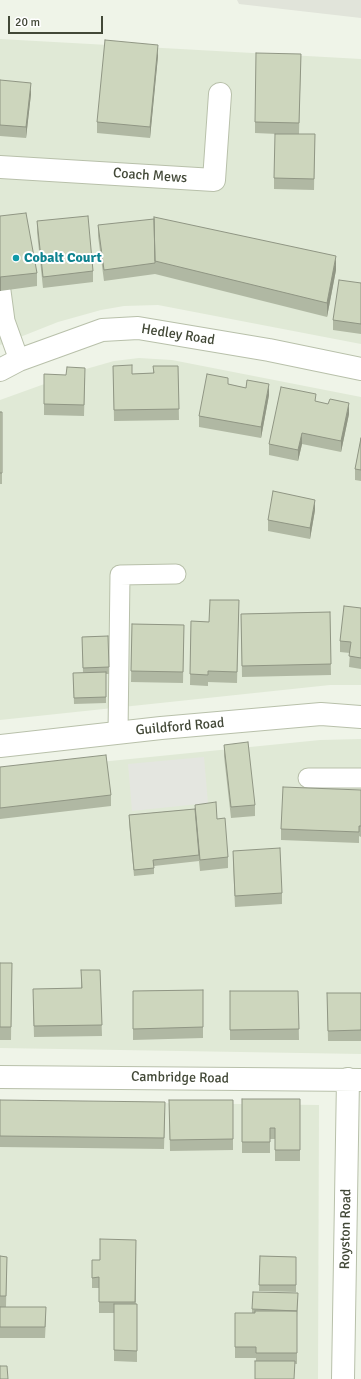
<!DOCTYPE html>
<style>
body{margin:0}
#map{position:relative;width:361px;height:1379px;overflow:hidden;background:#eff4e8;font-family:Signika,sans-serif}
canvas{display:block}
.scale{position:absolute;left:8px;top:16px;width:95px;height:18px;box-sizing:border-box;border:2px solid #424837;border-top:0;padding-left:5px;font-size:12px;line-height:14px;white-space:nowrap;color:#424837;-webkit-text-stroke:3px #fff;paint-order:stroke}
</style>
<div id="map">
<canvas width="361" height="1379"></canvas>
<div class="scale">20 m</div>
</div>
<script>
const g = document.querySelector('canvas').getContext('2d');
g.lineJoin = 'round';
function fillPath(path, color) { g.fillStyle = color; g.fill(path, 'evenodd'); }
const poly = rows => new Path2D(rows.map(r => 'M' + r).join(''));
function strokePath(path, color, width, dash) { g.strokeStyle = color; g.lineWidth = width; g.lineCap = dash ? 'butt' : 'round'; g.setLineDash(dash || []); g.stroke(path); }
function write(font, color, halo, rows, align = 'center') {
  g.font = font + ' Signika,sans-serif'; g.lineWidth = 4; g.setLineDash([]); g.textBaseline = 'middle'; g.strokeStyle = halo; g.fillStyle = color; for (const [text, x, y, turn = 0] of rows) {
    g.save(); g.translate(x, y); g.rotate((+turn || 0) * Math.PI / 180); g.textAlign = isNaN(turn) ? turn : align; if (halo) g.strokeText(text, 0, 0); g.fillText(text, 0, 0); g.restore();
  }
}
const residential = poly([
 [0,39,361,59,361,344,158,305,124,306,101,310,58,322,0,345],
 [139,358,172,360,361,397,361,685,330,685,0,720,0,400,86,369,114,361],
 [361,739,361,1054,0,1048,0,772,320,740],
 [0,1101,319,1105,318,1379,0,1379]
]);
const industrial = poly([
 [237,0,361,0,361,18,239,4]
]);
const parking = poly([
 [204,757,208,803,132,811,128,764]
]);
const service = poly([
 [1,291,5,321,19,360],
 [118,733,120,575,176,574],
 [308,778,361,778]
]);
const minor = poly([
 [0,167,214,180,220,94],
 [0,370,19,360,102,330,138,328,269,350,361,369],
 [0,746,161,728,321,714,361,717],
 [0,1077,361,1080],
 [343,1379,348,1079]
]);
const wall = poly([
 [301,54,299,134,315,134,314,190,274,189,274,178,277,134,255,133,255,122],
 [158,56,150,138,97,133,97,122],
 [0,80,31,94,26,138,0,136],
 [0,216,37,273,37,286,0,291],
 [37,221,93,271,93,282,43,288,37,232],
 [98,225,336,270,327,317,155,274,104,281,98,236],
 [361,283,361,334,333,330,333,320],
 [113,366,132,374,153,373,153,366,178,366,179,420,114,421],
 [44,374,85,378,84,416,44,415],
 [228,384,246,388,269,395,261,438,199,427,199,416],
 [316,401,349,414,341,452,302,444,298,461,269,455,269,444],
 [0,412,2,412,2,484,0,484],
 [361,438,361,481,355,480,355,469],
 [315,510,310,539,268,531,268,520],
 [239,600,237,683,208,682,208,686,190,685,191,621,209,622],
 [361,608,361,669,349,667,350,653,340,652,340,641],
 [330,612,331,675,242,677,241,614],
 [132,624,184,625,183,683,131,682],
 [108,636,109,674,106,674,106,703,74,704,73,673,83,673,82,637],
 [224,745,255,805,255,816,231,818,224,756],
 [0,767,111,795,111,806,0,819],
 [361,790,361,837,359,836,359,843,281,840,281,829],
 [195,805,217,819,228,857,228,868,200,871,199,861,154,866,154,874,134,876,129,822,129,815,195,809],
 [233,851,282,893,282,904,235,907,233,862],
 [0,963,12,963,11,1040,0,1040],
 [81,970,100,970,102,1036,34,1037,33,1000,81,988],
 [203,990,203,1038,133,1040,133,991],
 [230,991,298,991,299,1040,230,1040],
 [327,993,361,993,361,1041,328,1041],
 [242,1099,300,1099,300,1161,275,1161,275,1139,270,1139,270,1153,242,1153],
 [0,1100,165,1113,164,1149,0,1147],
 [169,1100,233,1100,233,1150,170,1151],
 [136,1240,136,1304,137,1304,137,1362,114,1361,114,1313,99,1313,99,1288,92,1288,92,1278,100,1260],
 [0,1256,7,1257,6,1307,46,1318,45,1338,0,1338],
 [260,1256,296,1257,296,1292,259,1291],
 [298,1299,297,1317,297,1364,256,1361,256,1358,235,1358,235,1313,252,1313,252,1309]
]);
const shadedWall = poly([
 [158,45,158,56,150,138,150,127],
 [31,83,31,94,26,138,26,127],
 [336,256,336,270,327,317,327,303],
 [0,277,1,277,1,291,0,291],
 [269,384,269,395,261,438,261,427],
 [349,403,349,414,341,452,341,441],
 [302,433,302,444,298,461,298,450],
 [315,500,315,510,310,539,310,528]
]);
const building = poly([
 [105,40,158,45,150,127,97,122,105,40],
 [256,53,301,54,299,123,255,122,256,53],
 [0,80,31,83,26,127,0,125,0,80],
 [275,134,315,134,314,179,274,178,275,134],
 [26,213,37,273,0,277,0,216,26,213],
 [88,216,93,271,43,277,37,221,88,216],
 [154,217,336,256,327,303,155,261,154,217],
 [154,219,155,263,104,270,98,225,154,219],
 [339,280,361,283,361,324,333,320,339,280],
 [132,365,132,374,154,373,153,366,178,366,179,409,114,410,113,366,132,365],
 [67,367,85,368,84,405,44,404,44,374,66,375,67,367],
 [207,374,228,378,228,384,246,388,247,380,269,384,261,427,199,416,207,374],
 [281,387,316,394,315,401,328,404,330,399,349,403,341,441,302,433,298,450,269,444,281,387],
 [0,412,2,412,2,473,0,473,0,412],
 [361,438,361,470,355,469,361,438],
 [273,491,315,500,310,528,268,520,273,491],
 [210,600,239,600,237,672,208,671,208,675,190,674,191,621,209,622,210,600],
 [344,606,361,608,361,658,349,656,351,642,340,641,344,606],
 [330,612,331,664,242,666,241,614,330,612],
 [132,624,184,625,183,672,131,671,132,624],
 [108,636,109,667,83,668,82,637,108,636],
 [106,672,106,697,74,698,73,673,106,672],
 [248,742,255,805,231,807,224,745,248,742],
 [106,755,111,795,0,808,0,767,106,755],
 [283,787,361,790,361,826,359,826,359,832,281,829,283,787],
 [216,802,217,819,225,818,228,857,200,860,195,805,216,802],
 [195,809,199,855,153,860,154,868,134,870,129,815,195,809],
 [280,848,282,893,235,896,233,851,280,848],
 [0,963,12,963,11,1027,0,1027,0,963],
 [81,970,100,970,102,1025,34,1026,33,989,82,988,81,970],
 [203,990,203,1027,133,1029,133,991,203,990],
 [230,991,298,991,299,1029,230,1030,230,991],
 [327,993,361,993,361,1030,328,1031,327,993],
 [242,1099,300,1099,300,1150,275,1150,275,1128,270,1128,270,1142,242,1142,242,1099],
 [0,1100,165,1102,164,1138,0,1136,0,1100],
 [169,1100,233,1100,233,1139,170,1140,169,1100],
 [100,1239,136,1240,135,1302,99,1302,99,1277,92,1278,92,1260,100,1260,100,1239],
 [0,1256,7,1257,6,1296,0,1296,0,1256],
 [260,1256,296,1257,296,1285,259,1285,260,1256],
 [253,1292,298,1293,297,1311,252,1309,253,1292],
 [114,1304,137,1304,137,1351,114,1350,114,1304],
 [0,1307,46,1307,45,1327,0,1327,0,1307],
 [255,1311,297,1311,297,1353,256,1353,256,1347,235,1347,235,1313,255,1313,255,1311],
 [255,1361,295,1361,294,1379,255,1379,255,1361],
 [0,1366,7,1366,8,1379,0,1379,0,1366]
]);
const markers = [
 [16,258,4,"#0f9aa8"]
];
const streetNames = [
 ["Coach Mews",150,176,4],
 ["Hedley Road",178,335,9],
 ["Guildford Road",180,727,-5],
 ["Cambridge Road",180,1078,1],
 ["Royston Road",346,1229,-89]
];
const cultureNames = [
 ["Cobalt Court",24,258]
];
fillPath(residential, '#e0e9d6');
fillPath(industrial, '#e1e4da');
fillPath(parking, '#e4e6e0');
strokePath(service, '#b8c0aa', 21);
strokePath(minor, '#b8c0aa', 24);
strokePath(service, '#fff', 19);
strokePath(minor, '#fff', 22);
fillPath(wall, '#b0b8a3');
fillPath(shadedWall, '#909684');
fillPath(building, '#cdd6bd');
strokePath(building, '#909684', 1);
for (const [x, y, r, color] of markers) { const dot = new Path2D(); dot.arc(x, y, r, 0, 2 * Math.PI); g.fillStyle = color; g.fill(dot); strokePath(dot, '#fff', 1.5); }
write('14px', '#424837', '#fff', streetNames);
write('bold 14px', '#0d838f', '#fff', cultureNames, 'left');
</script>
